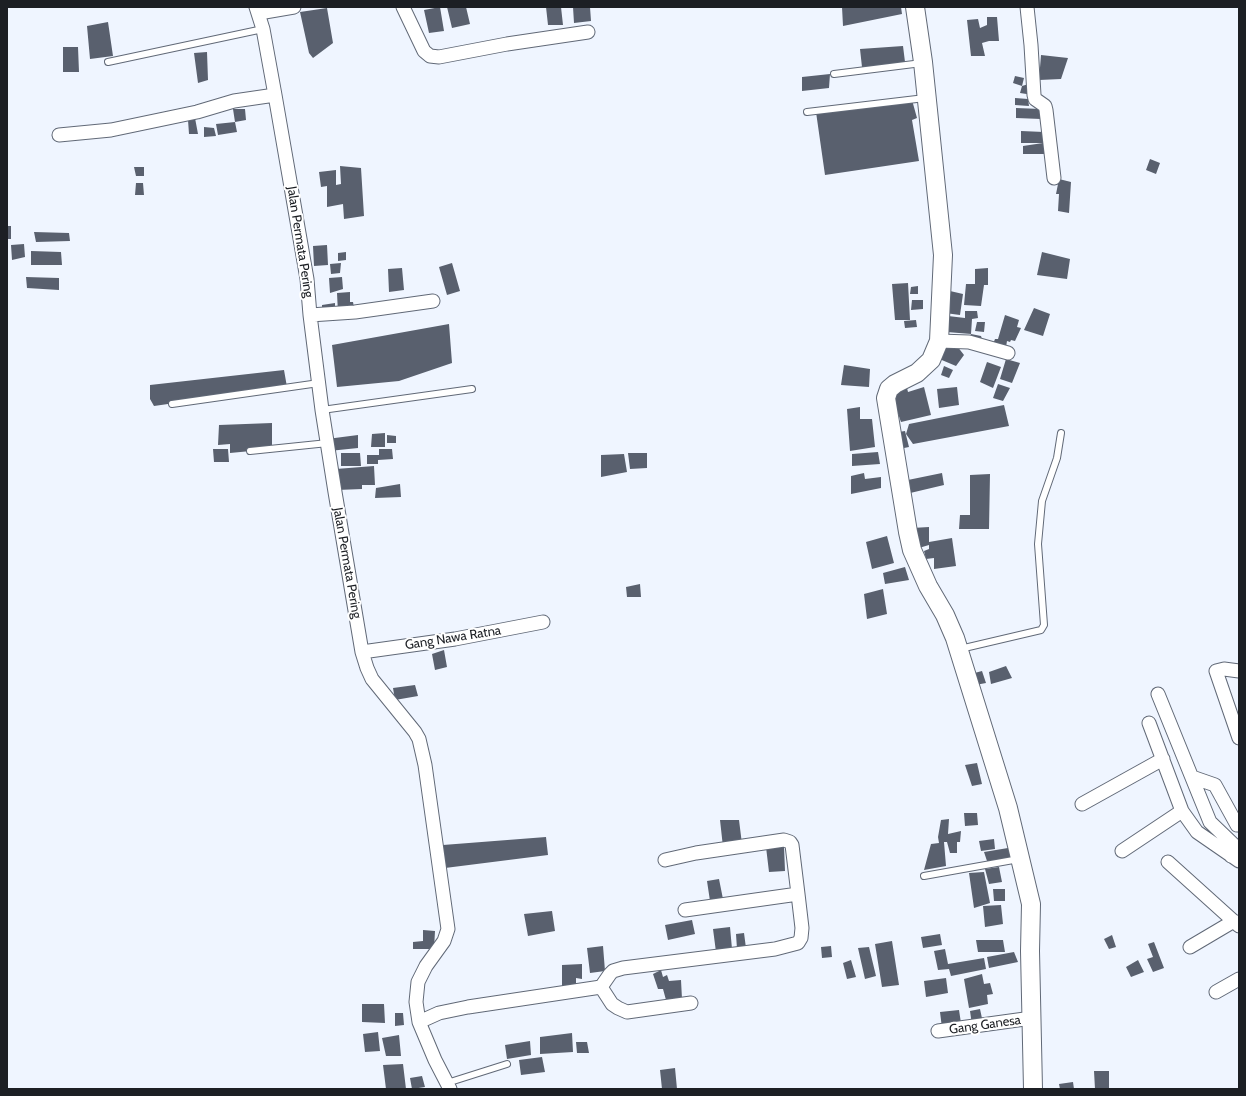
<!DOCTYPE html>
<style>
body{margin:0}
#map{position:relative;width:1246px;height:1096px;overflow:hidden;background:#eff5ff;font-family:Cabin,sans-serif}
canvas{display:block}
.frame{position:absolute;inset:0;border:8px solid #1c1f24;pointer-events:none}
</style>
<div id="map">
<canvas width="1246" height="1096"></canvas>
<div class="frame"></div>
</div>
<script>
const g = document.querySelector('canvas').getContext('2d');
g.lineJoin = 'round';
function fillPath(path, color) { g.fillStyle = color; g.fill(path, 'evenodd'); }
const poly = rows => new Path2D(rows.map(r => 'M' + r).join(''));
function strokePath(path, color, width, dash) { g.strokeStyle = color; g.lineWidth = width; g.lineCap = dash ? 'butt' : 'round'; g.setLineDash(dash || []); g.stroke(path); }
function write(font, color, halo, rows, align = 'center') {
  g.font = font + ' Cabin,sans-serif'; g.lineWidth = 4; g.setLineDash([]); g.textBaseline = 'middle'; g.strokeStyle = halo; g.fillStyle = color; for (const [text, x, y, turn = 0] of rows) {
    g.save(); g.translate(x, y); g.rotate((+turn || 0) * Math.PI / 180); g.textAlign = isNaN(turn) ? turn : align; if (halo) g.strokeText(text, 0, 0); g.fillText(text, 0, 0); g.restore();
  }
}
const building = poly([
 [440,7,444,31,429,33,424,10],
 [447,7,466,7,470,24,452,28],
 [546,7,561,7,563,25,548,25],
 [573,7,590,7,591,21,574,23],
 [842,7,901,7,902,14,843,26],
 [327,8,333,43,313,58,309,53,300,12],
 [987,17,997,17,999,41,989,41,982,43,985,56,971,56,967,20,978,19,980,28,987,25],
 [108,22,113,56,90,59,87,26],
 [903,46,905,62,886,66,862,67,860,49],
 [63,47,78,47,79,72,63,72],
 [207,52,208,80,198,83,194,53],
 [1041,55,1068,58,1061,79,1039,80],
 [830,74,829,88,802,91,802,77],
 [1015,76,1024,78,1022,86,1013,83],
 [1032,83,1033,95,1020,93,1022,86],
 [1015,98,1028,99,1029,106,1015,105],
 [912,100,917,118,912,120,919,161,825,175,816,112],
 [1016,108,1041,109,1041,119,1016,118],
 [233,109,245,109,246,120,235,122,237,132,218,135,216,124,235,122],
 [195,118,198,134,189,134,188,120],
 [204,127,214,128,216,136,204,137],
 [1021,131,1044,132,1045,154,1023,154,1023,146,1043,143,1021,143],
 [1150,159,1160,163,1156,174,1146,170],
 [340,166,361,168,364,216,344,219,343,204,327,207,327,186,321,187,319,172,336,170,336,185,341,184],
 [134,167,144,167,144,176,136,176],
 [1059,179,1071,182,1069,213,1058,211,1059,194,1056,194],
 [136,183,143,183,144,195,135,195],
 [7,226,11,226,11,239,7,239],
 [34,232,69,233,70,241,36,242],
 [24,244,25,257,12,260,11,245],
 [327,245,328,265,314,266,313,246],
 [31,251,61,252,62,265,31,265],
 [346,252,346,260,338,261,338,253],
 [1042,252,1070,259,1067,279,1037,275],
 [341,263,340,273,331,274,330,264],
 [452,263,460,291,447,295,439,267],
 [402,268,404,290,389,292,388,269],
 [988,268,988,285,984,285,981,306,964,305,966,284,975,284,975,269],
 [26,277,59,278,59,290,27,288],
 [342,277,343,289,330,293,329,278],
 [908,283,910,320,895,320,892,284],
 [918,286,918,294,910,294,911,287],
 [950,291,963,294,960,315,945,313],
 [350,292,350,302,353,302,355,312,338,313,337,293],
 [912,300,923,300,923,309,911,310],
 [335,303,335,313,322,314,322,305],
 [1034,308,1050,314,1043,336,1024,330],
 [965,311,977,311,978,318,972,319,971,334,947,332,948,316,965,318],
 [1005,315,1019,320,1017,327,1021,328,1015,341,1011,340,1010,342,1007,341,1006,347,993,344,995,339,998,339],
 [916,320,917,327,905,328,904,321],
 [977,322,985,322,984,332,975,331],
 [449,324,452,363,399,381,337,387,332,345],
 [971,334,981,336,983,342,969,340],
 [944,343,957,346,964,355,956,366,937,358],
 [1006,359,1020,363,1012,383,1000,379],
 [987,362,1001,367,993,388,980,382],
 [844,365,870,369,869,387,841,385],
 [944,366,953,370,949,378,941,375],
 [284,370,287,387,154,406,150,399,150,385],
 [906,384,908,392,924,387,931,415,901,422,892,397],
 [998,384,1010,388,1003,401,993,398],
 [957,387,959,405,939,408,937,389],
 [1004,405,1009,426,913,444,906,434,909,424],
 [860,407,860,419,872,419,875,447,850,451,847,409],
 [272,423,272,449,230,453,230,444,218,445,219,425],
 [905,431,909,447,894,450,892,433],
 [385,433,385,447,371,447,372,434],
 [358,435,358,448,329,451,327,439],
 [387,435,396,436,396,443,387,443],
 [213,449,228,449,229,462,214,462],
 [379,449,392,449,393,459,378,460,378,464,367,464,367,455,379,455],
 [878,452,880,464,852,466,852,454],
 [341,453,360,453,361,466,341,466],
 [628,453,647,453,647,468,630,469],
 [624,454,627,472,601,477,601,455],
 [374,466,375,485,362,485,362,489,337,490,336,469],
 [864,473,865,479,881,477,881,488,851,494,851,476],
 [942,473,944,485,906,494,903,481],
 [990,474,989,529,959,529,960,515,970,515,970,475],
 [400,484,401,497,375,498,376,488],
 [929,527,929,542,952,538,956,566,934,569,934,558,926,559,924,551,929,549,929,545,912,550,912,528],
 [887,536,894,563,872,569,866,542],
 [905,567,909,580,885,584,883,573],
 [640,584,641,597,627,597,626,587],
 [883,589,887,614,867,619,864,594],
 [444,650,447,667,435,670,432,654],
 [1006,666,1012,678,991,684,989,672],
 [982,671,986,683,970,686,967,675],
 [415,685,418,696,395,700,393,688],
 [977,763,982,784,972,786,965,765],
 [964,813,977,813,978,825,965,826],
 [949,819,948,834,961,831,960,842,957,842,957,853,950,853,947,842,944,842,946,866,924,870,931,844,939,843,938,837,941,820],
 [720,820,739,820,742,844,723,847],
 [546,837,548,855,445,868,443,845],
 [994,839,995,849,981,851,979,841],
 [784,846,785,871,769,872,766,847],
 [1008,848,1012,858,988,864,984,852],
 [999,867,1002,882,989,884,985,869],
 [984,872,990,903,974,908,969,873],
 [719,879,723,899,710,901,707,881],
 [993,889,1005,889,1005,901,994,901],
 [1001,905,1003,924,985,927,983,906],
 [552,911,555,931,528,936,524,914],
 [692,920,695,934,668,940,665,925],
 [730,927,732,949,716,952,713,929],
 [423,930,435,931,434,949,413,949,413,942,423,941],
 [744,933,746,948,737,949,736,934],
 [940,934,942,945,923,948,921,937],
 [1112,935,1116,947,1109,949,1104,939],
 [976,940,1003,940,1005,952,978,952],
 [892,941,899,985,882,987,875,944],
 [1154,942,1164,968,1153,972,1147,959,1153,957,1148,944],
 [603,946,605,971,590,973,587,948],
 [831,946,832,957,822,958,821,947],
 [869,947,876,976,865,979,858,948],
 [945,949,948,964,984,958,986,969,951,976,949,969,938,970,934,951],
 [1014,952,1018,962,989,968,987,957],
 [851,960,856,977,847,979,843,963],
 [1138,960,1144,972,1131,977,1126,967],
 [582,964,582,979,576,978,576,986,562,986,562,965],
 [661,970,663,977,667,975,669,981,681,980,682,999,666,1000,663,989,658,989,653,974],
 [982,974,984,984,990,983,993,994,987,995,988,1004,969,1008,964,979],
 [946,978,948,993,926,997,924,981],
 [362,1004,384,1004,385,1023,362,1022],
 [980,1009,983,1023,972,1025,970,1011],
 [959,1010,961,1023,942,1028,940,1012],
 [395,1013,403,1013,404,1025,395,1026],
 [378,1032,380,1051,365,1052,363,1034],
 [572,1033,573,1052,540,1054,540,1037],
 [399,1035,401,1056,386,1056,382,1038],
 [530,1041,531,1055,507,1059,505,1045],
 [576,1042,587,1042,589,1053,577,1053],
 [542,1057,545,1072,521,1075,519,1060],
 [403,1064,406,1089,386,1089,383,1065],
 [675,1068,677,1089,662,1089,660,1070],
 [1094,1071,1109,1071,1109,1089,1095,1089],
 [422,1076,425,1087,412,1089,410,1078],
 [1073,1082,1074,1089,1060,1089,1059,1084]
]);
const lane = poly([
 [108,62,263,29],
 [834,74,922,63],
 [807,112,925,98],
 [172,404,319,383],
 [322,410,472,389],
 [250,451,328,443],
 [960,649,1041,630,1044,625,1038,544,1042,501,1057,458,1061,433],
 [924,876,1019,859],
 [447,1083,507,1064]
]);
const street = poly([
 [256,7,263,29,275,95,307,279,310,315,322,410,335,492,362,652,367,668,372,679,415,732,419,739,425,765,448,929,444,941,426,966,418,982,416,1002,419,1022,435,1060,450,1089],
 [403,7,424,51,430,56,439,57,507,44,588,32],
 [1027,7,1031,45,1034,95,1035,99,1045,106,1046,110,1054,178],
 [259,13,294,7],
 [59,135,111,130,197,112,234,101,275,95],
 [310,315,355,312,433,301],
 [939,341,969,342,1008,353],
 [362,652,455,639,543,622],
 [1239,671,1224,669,1216,671,1239,738],
 [1158,694,1210,822,1236,847,1231,856],
 [1149,723,1182,811],
 [1192,777,1215,785,1237,825,1239,825],
 [1082,804,1163,759],
 [1122,851,1182,811,1197,832,1239,861],
 [665,860,696,853,784,840,790,842,792,845,798,894],
 [1168,862,1239,926],
 [1190,947,1234,921],
 [601,987,612,1004,618,1008,627,1012,691,1003],
 [1216,992,1239,979],
 [419,1022,439,1013,468,1007,601,987,610,974,613,971,623,968,775,949,798,943,801,938,802,928,798,894,685,910],
 [938,1031,1032,1018]
]);
const secondary = poly([
 [915,7,923,62,943,255,939,341,931,360,917,373,895,384,889,389,886,398,908,532,912,550,928,586,945,615,955,638,1008,808,1031,904,1030,951,1033,1089]
]);
const streetNames = [
 ["Jalan Permata Pering",300,242,81],
 ["Jalan Permata Pering",347,563,80],
 ["Gang Nawa Ratna",453,638,-9],
 ["Gang Ganesa",985,1025,-8]
];
fillPath(building, '#59606e');
strokePath(lane, '#616977', 8);
strokePath(street, '#616977', 15);
strokePath(secondary, '#616977', 20);
strokePath(lane, '#fff', 6);
strokePath(street, '#fff', 13);
strokePath(secondary, '#fff', 18);
write('13px', '#1c1f24', '#fff', streetNames);
</script>
